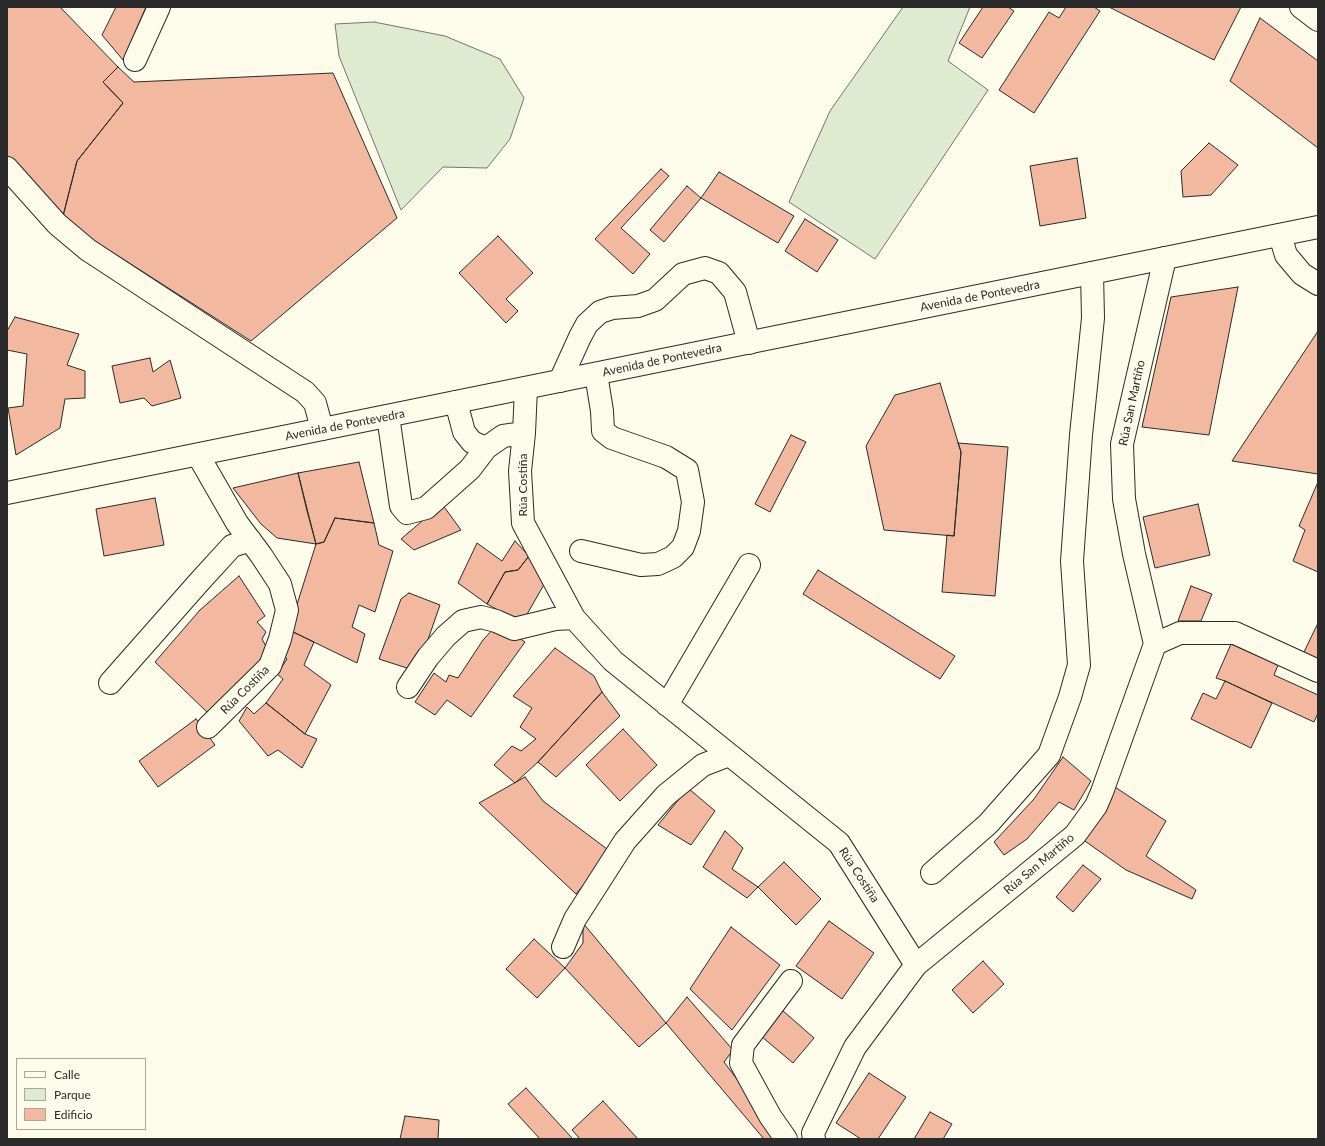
<!DOCTYPE html>
<meta charset="utf-8">
<style>
body{margin:0}
#map{position:relative;width:1325px;height:1146px;overflow:hidden;background:#fdfbea;font-family:Lato,sans-serif}
canvas{display:block}
.frame{position:absolute;inset:0;border:8px solid #2b2b2b;pointer-events:none}
.legend{position:absolute;left:16px;top:1058px;width:130px;height:72px;box-sizing:border-box;background:#fdfbea;border:1px solid #a9a89e;margin:0;padding:5px 7px;list-style:none;font-size:12px;color:#2b2b2b}
.legend li{display:flex;align-items:center;gap:8px;height:20px}
.legend b{width:20px;border:1px solid #a9a89e}
</style>
<div id="map">
<canvas width="1325" height="1146"></canvas>
<div class="frame"></div>
<ul class="legend">
<li><b style="height:5px;background:#fdfbea"></b>Calle</li>
<li><b style="height:11px;background:#deebd1"></b>Parque</li>
<li><b style="height:11px;background:#f2b8a0"></b>Edificio</li>
</ul>
</div>
<script>
const g = document.querySelector('canvas').getContext('2d');
g.lineJoin = 'round';
function fillPath(path, color) { g.fillStyle = color; g.fill(path, 'evenodd'); }
const poly = rows => new Path2D(rows.map(r => 'M' + r).join(''));
function strokePath(path, color, width, dash) { g.strokeStyle = color; g.lineWidth = width; g.lineCap = dash ? 'butt' : 'round'; g.setLineDash(dash || []); g.stroke(path); }
function write(font, color, halo, rows, align = 'center') {
  g.font = font + ' Lato,sans-serif'; g.lineWidth = 3; g.setLineDash([]); g.textBaseline = 'middle'; g.strokeStyle = halo; g.fillStyle = color; for (const [text, x, y, turn = 0] of rows) {
    g.save(); g.translate(x, y); g.rotate((+turn || 0) * Math.PI / 180); g.textAlign = isNaN(turn) ? turn : align; if (halo) g.strokeText(text, 0, 0); g.fillText(text, 0, 0); g.restore();
  }
}
const green = poly([
 [903,7,970,7,948,61,988,90,875,259,789,202,830,111,903,7],
 [374,22,445,36,500,59,524,98,510,139,487,168,443,167,401,210,339,56,335,24,374,22]
]);
const building = poly([
 [7,7,60,7,118,67,103,82,123,103,77,161,62,220,7,157,7,7],
 [116,7,146,7,123,60,102,35,116,7],
 [983,7,1008,7,1014,11,982,58,959,43,983,7],
 [1066,7,1094,7,1100,11,1034,113,999,90,1049,12,1059,18,1066,7],
 [1109,7,1241,7,1214,60,1109,7],
 [1260,18,1318,61,1318,148,1230,81,1260,18],
 [118,67,134,82,333,73,397,218,251,341,62,220,77,161,123,103,103,82,118,67],
 [1209,143,1238,165,1211,195,1183,197,1181,171,1209,143],
 [1077,158,1086,218,1040,226,1030,166,1077,158],
 [661,169,669,176,621,228,650,254,633,274,595,239,661,169],
 [719,172,794,216,778,243,701,198,719,172],
 [687,186,701,198,664,242,650,230,687,186],
 [805,219,838,240,817,272,785,251,805,219],
 [498,236,533,273,506,299,518,311,506,323,459,273,498,236],
 [1238,287,1209,435,1142,427,1171,297,1238,287],
 [15,317,79,334,67,365,85,371,85,398,65,399,60,428,16,455,8,408,23,406,27,354,7,350,7,331,15,317],
 [1318,331,1318,474,1232,461,1318,331],
 [150,358,153,372,170,360,181,398,152,406,144,398,120,403,112,366,150,358],
 [940,383,961,452,954,536,884,530,866,446,895,395,940,383],
 [791,435,806,442,770,512,755,504,791,435],
 [958,443,1008,447,995,596,942,592,947,535,954,536,961,452,958,443],
 [359,462,374,523,335,518,324,542,316,544,298,473,359,462],
 [298,473,307,511,316,544,277,538,261,524,233,488,298,473],
 [1318,482,1318,572,1293,561,1305,530,1299,526,1318,482],
 [155,498,164,545,104,556,96,509,155,498],
 [442,504,461,530,414,550,401,539,442,504],
 [1198,504,1210,555,1155,568,1143,517,1198,504],
 [335,518,374,523,379,545,393,551,375,612,359,605,352,627,365,634,357,663,289,630,316,544,324,542,335,518],
 [515,541,529,556,518,570,505,572,487,604,458,583,477,543,502,561,515,541],
 [529,556,546,581,522,623,487,604,505,572,518,570,529,556],
 [818,570,955,656,940,679,803,594,818,570],
 [239,576,265,616,257,622,266,632,262,639,269,652,208,713,155,662,200,610,239,576],
 [1191,586,1212,594,1201,621,1178,621,1191,586],
 [409,593,440,605,424,651,410,669,379,659,401,599,409,593],
 [1318,623,1318,659,1303,654,1318,623],
 [494,628,516,636,525,642,471,717,447,700,435,715,415,702,434,673,446,682,449,675,458,678,483,640,494,628],
 [289,630,314,642,304,665,331,685,305,734,266,703,283,679,277,674,287,659,282,654,289,630],
 [1231,644,1278,665,1274,675,1318,695,1318,713,1314,722,1225,681,1216,678,1231,644],
 [555,648,594,676,602,692,538,762,515,783,494,765,512,746,521,751,536,739,520,727,532,708,513,696,555,648],
 [1225,681,1272,703,1251,748,1191,719,1203,693,1216,699,1225,681],
 [602,692,620,716,556,777,538,762,602,692],
 [266,703,305,734,317,739,302,768,278,750,268,756,239,721,247,707,254,714,266,703],
 [196,719,215,745,158,787,139,761,196,719],
 [623,729,657,765,620,801,586,765,623,729],
 [1063,757,1091,781,1074,810,1059,802,1027,839,1004,855,994,842,1034,799,1063,757],
 [525,777,543,801,611,852,576,894,479,803,525,777],
 [1115,787,1166,821,1146,856,1196,890,1192,899,1126,870,1082,839,1115,787],
 [688,788,715,811,691,845,658,825,688,788],
 [725,831,743,848,732,869,758,887,747,898,703,867,725,831],
 [784,862,821,899,796,925,758,887,784,862],
 [1083,865,1101,879,1073,912,1056,897,1083,865],
 [829,921,874,953,842,999,796,966,829,921],
 [583,923,666,1023,639,1047,565,968,583,943,583,923],
 [731,927,780,965,732,1030,690,989,731,927],
 [534,939,565,968,537,998,506,969,534,939],
 [983,961,1004,984,973,1013,952,990,983,961],
 [687,997,733,1050,724,1062,757,1106,776,1139,764,1139,666,1023,687,997],
 [782,1010,814,1038,793,1063,761,1036,782,1010],
 [869,1073,906,1097,878,1139,861,1139,836,1123,869,1073],
 [526,1088,572,1138,571,1139,540,1139,508,1104,526,1088],
 [603,1101,638,1139,580,1139,572,1130,603,1101],
 [930,1112,952,1124,943,1139,914,1139,930,1112],
 [405,1116,439,1120,438,1139,400,1139,405,1116]
]);
const minor = poly([
 [1301,7,1318,20],
 [135,60,159,7],
 [7,168,57,224,88,250,305,392,315,403,322,429],
 [1280,235,1286,255,1302,274,1318,284],
 [560,381,580,337,587,324,600,312,612,308,638,306,655,300,683,274,705,268,719,273,735,292,749,343],
 [526,388,524,433,520,471,523,523,574,618,613,661,839,843,916,965],
 [456,402,464,432,472,442,486,448],
 [388,416,401,506,407,513,426,508,470,469,486,448,503,436,524,433],
 [198,455,237,523,261,555,280,584,287,610,280,639,270,666,208,727],
 [581,551,641,565,658,564,673,557,683,547,689,531,693,502,687,470,666,457,612,438,603,431,602,411,596,374],
 [1155,644,1180,633,1235,633,1318,671],
 [110,683,200,581,232,546,250,540],
 [408,687,428,657,446,636,463,621,481,617,496,621,514,629,555,619,574,618],
 [667,705,749,565],
 [932,873,988,824,1049,755,1070,697,1079,665,1072,561,1081,435,1093,318,1092,273],
 [563,947,575,919,625,841,666,795,703,765,729,755],
 [786,1139,770,1116,741,1063,743,1045,791,981],
 [814,1139,813,1133,855,1047,916,965,1075,835,1096,806,1102,792,1155,644,1134,554,1124,499,1122,444,1165,258]
]);
const major = poly([
 [7,493,1318,227]
]);
const streetNames = [
 ["Avenida de Pontevedra",980,296,-11],
 ["Avenida de Pontevedra",662,360,-12],
 ["Rúa San Martiño",1132,403,-78],
 ["Avenida de Pontevedra",345,425,-11],
 ["Rúa Costiña",523,485,-90],
 ["Rúa Costiña",245,690,-45],
 ["Rúa San Martiño",1039,864,-40],
 ["Rúa Costiña",859,875,57]
];
fillPath(green, '#deebd1');
strokePath(green, '#74746e', 1);
fillPath(building, '#f2b8a0');
strokePath(building, '#2b2b2b', 1);
strokePath(minor, '#2b2b2b', 24);
strokePath(major, '#2b2b2b', 24);
strokePath(minor, '#fdfbea', 22);
strokePath(major, '#fdfbea', 22);
write('12px', '#2b2b2b', '#fdfbea', streetNames);
</script>
